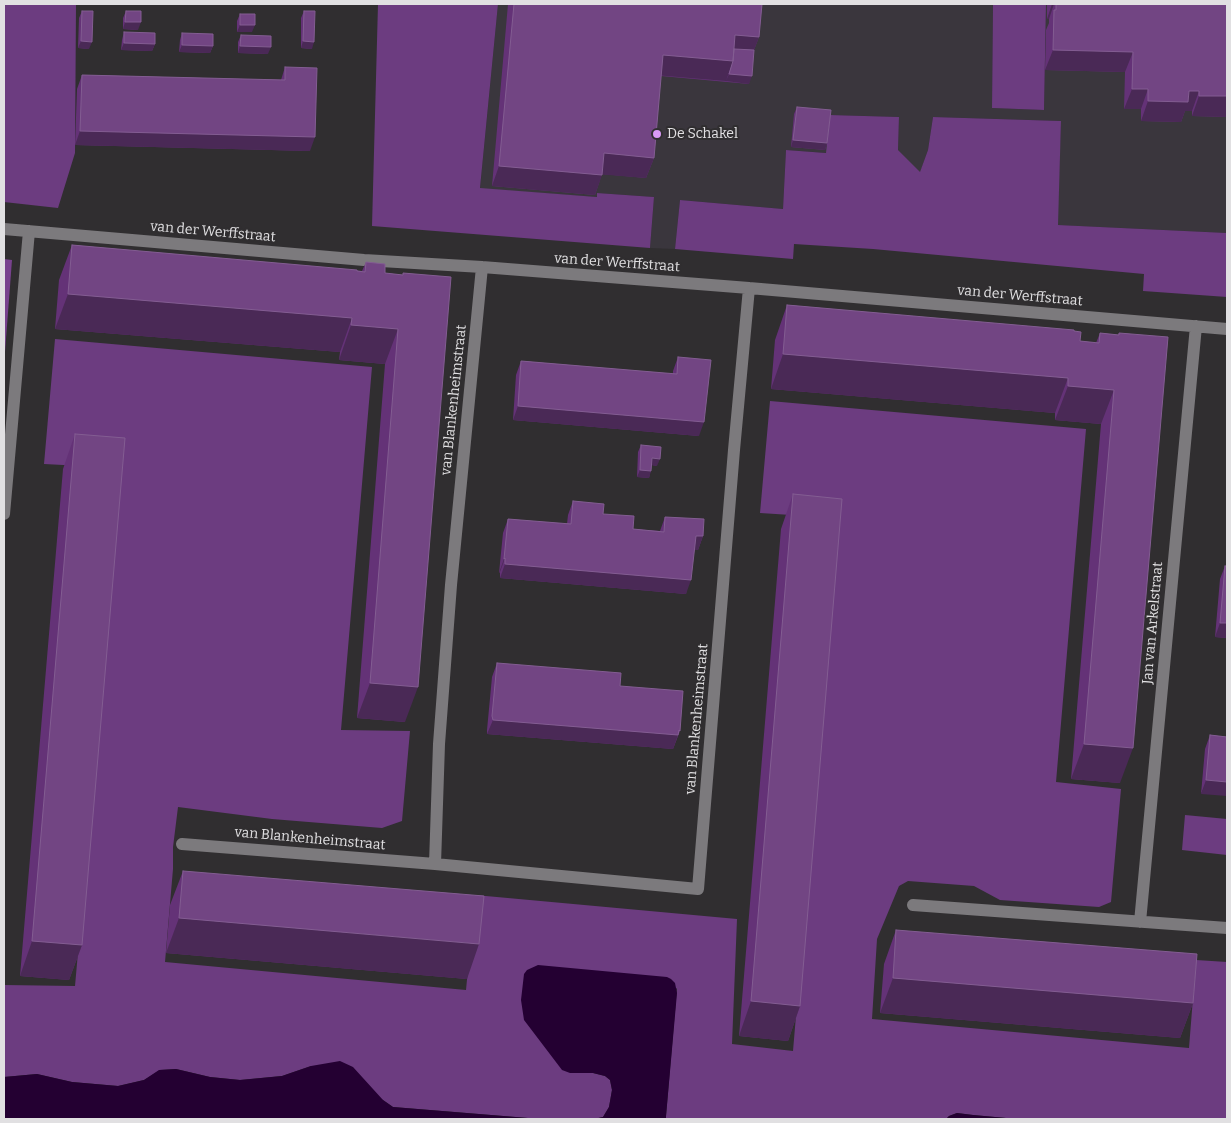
<!DOCTYPE html>
<style>
body{margin:0}
#map{position:relative;width:1231px;height:1123px;overflow:hidden;background:#302e30;font-family:Bitter,serif}
canvas{display:block}
.frame{position:absolute;inset:0;border:5px solid #e1e0e2;pointer-events:none}
</style>
<div id="map">
<canvas width="1231" height="1123"></canvas>
<div class="frame"></div>
</div>
<script>
const g = document.querySelector('canvas').getContext('2d');
g.lineJoin = 'round';
function fillPath(path, color) { g.fillStyle = color; g.fill(path, 'evenodd'); }
const poly = rows => new Path2D(rows.map(r => 'M' + r).join(''));
function strokePath(path, color, width, dash) { g.strokeStyle = color; g.lineWidth = width; g.lineCap = dash ? 'butt' : 'round'; g.setLineDash(dash || []); g.stroke(path); }
function write(font, color, halo, rows, align = 'center') {
  g.font = font + ' Bitter,serif'; g.lineWidth = 4; g.setLineDash([]); g.textBaseline = 'middle'; g.strokeStyle = halo; g.fillStyle = color; for (const [text, x, y, turn = 0] of rows) {
    g.save(); g.translate(x, y); g.rotate((+turn || 0) * Math.PI / 180); g.textAlign = isNaN(turn) ? turn : align; if (halo) g.strokeText(text, 0, 0); g.fillText(text, 0, 0); g.restore();
  }
}
const built = poly([
 [498,4,993,4,992,108,1044,110,1046,4,1227,4,1227,233,1057,225,1061,121,933,117,928,150,920,173,898,150,899,117,831,115,827,153,786,150,783,209,680,200,675,249,650,248,654,197,597,193,597,197,480,189]
]);
const green = poly([
 [4,4,76,4,75,153,58,208,4,202],
 [378,4,498,4,480,188,597,197,597,193,654,197,650,248,372,226],
 [993,4,1046,4,1044,110,992,108],
 [830,115,899,117,898,150,920,172,928,150,933,117,1061,121,1058,225,1227,233,1227,297,1143,291,1144,274,873,249,794,244,793,259,675,249,680,200,783,209,786,150,826,153],
 [55,339,372,367,341,730,410,731,402,821,382,828,272,819,178,807,173,847,173,869,165,962,466,990,475,895,737,919,732,1044,793,1051,838,518,760,513,770,401,1086,429,1056,782,1121,789,1111,902,1099,907,1000,900,974,886,908,881,899,886,877,939,872,1019,1189,1048,1196,960,1227,962,1227,1119,1010,1119,1006,1118,973,1115,957,1113,949,1116,946,1119,666,1119,666,1116,677,988,570,1073,593,1073,605,1076,610,1080,612,1090,609,1107,603,1117,594,1119,561,1119,557,1118,540,1119,393,1107,383,1100,311,1066,282,1076,240,1080,210,1077,176,1069,160,1070,144,1080,118,1086,72,1082,37,1074,4,1077,4,985,75,986,121,468,44,464],
 [1185,815,1227,819,1227,855,1182,850]
]);
const forest = poly([
 [4,259,12,260,5,352,4,352]
]);
const water = poly([
 [538,965,667,977,671,979,675,983,677,993,666,1116,666,1119,594,1119,603,1117,609,1107,612,1090,610,1080,605,1076,593,1073,570,1073,562,1070,524,1020,521,1000,524,974,527,970],
 [340,1061,353,1067,383,1100,393,1107,540,1119,4,1119,4,1077,37,1074,72,1082,118,1086,144,1080,159,1070,176,1069,210,1077,240,1080,282,1076,311,1066],
 [957,1113,973,1115,1006,1118,1010,1119,946,1119,949,1116]
]);
const street = poly([
 [4,229,364,260,482,267,749,288,1227,329],
 [4,514,29,231],
 [182,844,435,864,698,889,734,450,749,288],
 [435,864,439,744,451,585,482,267],
 [913,905,1227,928],
 [1140,922,1196,326]
]);
const wall = poly([
 [508,4,762,4,759,37,754,50,749,84,661,76,654,158,646,178,602,174,595,195,492,186],
 [1047,4,1227,4,1227,117,1192,116,1192,111,1185,111,1181,122,1141,121,1141,109,1124,109,1125,72,1045,70,1046,30,1049,23,1049,19,1047,19],
 [82,11,89,49,78,48,79,18],
 [126,11,138,30,123,29,123,18],
 [304,11,312,49,301,48,301,18],
 [240,14,252,32,237,32,237,21],
 [124,32,155,44,152,51,121,50,122,40],
 [182,33,213,46,210,53,179,52,180,40],
 [241,35,268,54,238,53,238,42],
 [285,67,310,151,75,145,77,89,82,75,281,80],
 [797,107,827,143,825,150,791,147,794,114],
 [72,245,362,271,366,262,385,273,402,275,405,722,357,718,385,364,339,360,340,352,55,329,59,280],
 [787,305,1074,331,1080,341,1096,343,1100,333,1118,335,1119,333,1120,783,1071,779,1101,424,1055,420,1055,413,771,389,775,340],
 [678,357,699,436,513,420,516,375,521,361,673,374,673,371],
 [75,434,82,945,69,980,20,976,63,469],
 [641,445,657,466,652,465,649,478,637,477,638,452],
 [793,494,800,1006,788,1041,739,1036,781,529],
 [573,501,603,514,633,529,660,531,665,517,703,536,698,550,694,550,686,594,500,578,500,572,499,573,503,533,508,519,567,524,568,515],
 [1225,566,1227,566,1227,638,1215,637,1220,579],
 [497,663,620,686,680,731,673,749,487,734,487,730,492,677],
 [1210,735,1227,737,1201,794,1205,749],
 [183,871,467,979,166,953,170,905],
 [896,930,1193,1003,1180,1038,880,1013,884,964]
]);
const shadedWall = poly([
 [1052,4,1054,4,1049,19,1047,19],
 [125,22,141,22,138,30,123,29],
 [240,25,255,25,252,32,237,32],
 [735,35,759,37,751,58,731,48],
 [81,41,92,42,89,49,78,48],
 [303,41,314,42,312,49,301,48],
 [124,43,155,44,152,51,121,50],
 [182,45,213,46,210,53,179,52],
 [240,46,271,47,268,54,238,53],
 [1053,50,1133,52,1125,72,1045,70],
 [663,55,733,61,726,81,655,75],
 [729,74,752,76,749,84,726,81],
 [1132,89,1148,89,1141,109,1124,109],
 [1189,91,1199,91,1192,111,1185,111,1181,122,1141,121,1148,101],
 [1199,96,1227,96,1227,117,1192,116],
 [80,131,315,137,310,151,75,145],
 [793,140,827,143,825,150,791,147],
 [604,153,654,158,646,178,596,174],
 [499,166,602,175,595,195,492,186],
 [68,294,352,318,340,352,55,329],
 [351,325,398,329,385,364,339,360],
 [783,354,1068,378,1055,413,771,389],
 [1068,386,1114,390,1101,424,1055,420],
 [518,406,704,422,699,436,513,420],
 [652,458,660,459,657,466,650,465],
 [640,470,651,471,649,478,637,477],
 [696,536,703,536,698,550,691,550],
 [505,558,500,572,499,573,504,559],
 [505,564,691,580,686,594,500,578],
 [1220,623,1227,623,1227,638,1215,637],
 [370,683,418,687,405,722,357,718],
 [493,720,678,735,673,749,487,734],
 [1084,744,1133,748,1120,783,1071,779],
 [1206,780,1227,782,1227,796,1201,794],
 [179,918,479,944,467,979,166,953],
 [32,941,82,945,69,980,20,976],
 [893,978,1193,1003,1180,1038,880,1013],
 [751,1001,800,1006,788,1041,739,1036]
]);
const building = poly([
 [514,4,762,4,759,37,735,35,733,61,663,55,654,158,604,153,602,175,499,166,514,4],
 [1056,4,1227,4,1227,96,1199,96,1199,91,1189,91,1188,102,1148,101,1148,89,1132,89,1133,52,1053,50,1054,10,1056,10,1056,4],
 [82,11,93,11,92,42,81,41,82,11],
 [126,11,141,11,141,22,125,22,126,11],
 [304,11,315,11,314,42,303,41,304,11],
 [240,14,255,14,255,25,240,25,240,14],
 [124,32,155,33,155,44,124,43,124,32],
 [182,33,213,34,213,46,182,45,182,33],
 [241,35,271,36,271,47,240,46,241,35],
 [734,49,754,50,752,76,729,74,733,61,734,49],
 [285,67,317,68,315,137,80,131,82,75,285,80,285,67],
 [797,107,831,110,827,143,793,140,797,107],
 [72,245,357,270,357,271,365,272,366,262,385,264,385,273,403,275,403,273,451,277,418,687,370,683,398,329,351,325,352,318,68,294,72,245],
 [787,305,1074,330,1074,331,1081,332,1080,341,1099,343,1100,333,1119,335,1119,333,1168,337,1133,748,1084,744,1114,390,1068,386,1068,378,783,354,787,305],
 [678,357,711,360,704,422,518,406,521,361,677,374,678,357],
 [75,434,125,438,82,945,32,941,75,434],
 [641,445,661,447,660,459,652,458,651,471,640,470,641,445],
 [793,494,842,499,800,1006,751,1001,793,494],
 [573,501,604,504,603,514,634,516,633,529,664,532,665,517,704,519,703,536,696,536,691,580,505,564,505,558,504,559,508,519,571,524,573,501],
 [1225,566,1227,566,1227,623,1220,623,1225,566],
 [497,663,621,673,620,686,683,691,680,731,679,730,678,735,493,720,492,716,497,663],
 [1210,735,1227,737,1227,782,1206,780,1210,735],
 [183,871,484,896,479,944,179,918,183,871],
 [896,930,1197,954,1193,1003,893,978,896,930]
]);
const markers = [
 [657,134,5,"#da9af6"]
];
const poiNames = [
 ["De Schakel",667,134]
];
const streetNames = [
 ["van der Werffstraat",213,232,5],
 ["van der Werffstraat",617,263,4],
 ["van der Werffstraat",1020,296,5],
 ["van Blankenheimstraat",454,400,-84],
 ["Jan van Arkelstraat",1153,623,-85],
 ["van Blankenheimstraat",697,719,-85],
 ["van Blankenheimstraat",310,839,5]
];
fillPath(built, '#3a363d');
fillPath(green, '#6c3c80');
fillPath(forest, '#78428e');
fillPath(water, '#240032');
strokePath(street, '#7c7a7d', 12);
fillPath(wall, '#643277');
fillPath(shadedWall, '#4a2956');
fillPath(building, '#724583');
strokePath(building, '#835d92', 1);
for (const [x, y, r, color] of markers) { const dot = new Path2D(); dot.arc(x, y, r, 0, 2 * Math.PI); g.fillStyle = color; g.fill(dot); strokePath(dot, '#302e30', 2); }
write('14px', '#e1e0e2', '#302e30', poiNames, 'left');
write('14px', '#e1e0e2', '#302e30', streetNames);
</script>
